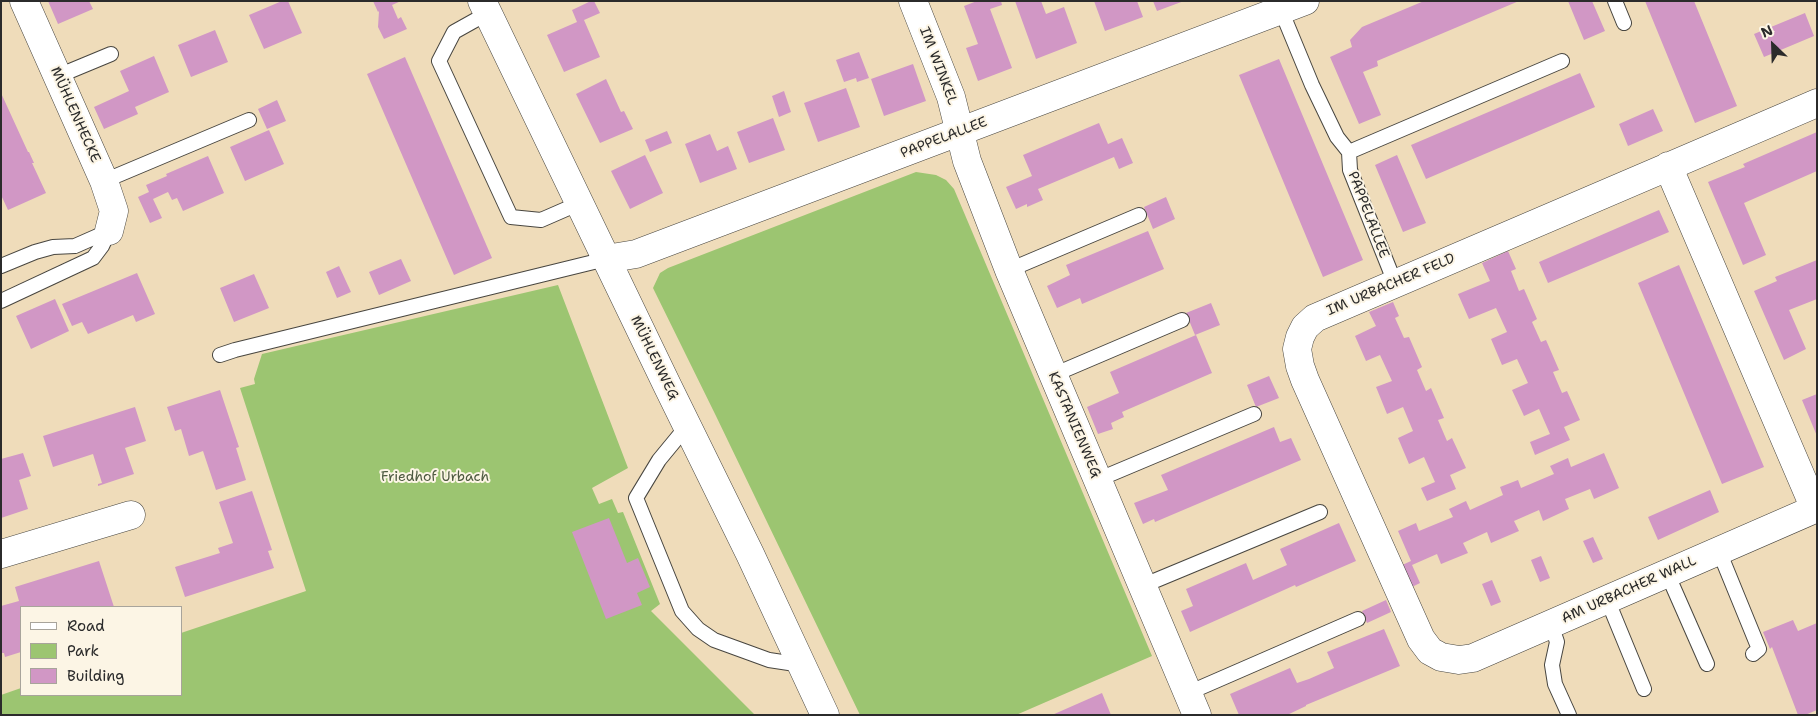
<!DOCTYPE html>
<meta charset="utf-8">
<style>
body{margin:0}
#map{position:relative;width:1818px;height:716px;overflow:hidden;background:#efdcba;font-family:"Shantell Sans",sans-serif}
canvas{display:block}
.frame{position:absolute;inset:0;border:2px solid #2b2b2b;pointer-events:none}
.legend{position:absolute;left:20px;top:606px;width:162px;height:90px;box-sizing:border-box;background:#fcf5e5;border:1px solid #a8a49b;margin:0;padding:6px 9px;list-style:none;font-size:15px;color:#2b2b2b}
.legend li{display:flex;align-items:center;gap:10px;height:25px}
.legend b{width:25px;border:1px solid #a8a49b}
.north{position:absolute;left:1748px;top:20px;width:50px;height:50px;-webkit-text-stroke:4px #fcf5e5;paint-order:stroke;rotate:336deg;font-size:14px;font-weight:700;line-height:20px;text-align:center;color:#2b2b2b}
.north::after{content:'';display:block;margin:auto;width:18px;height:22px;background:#2b2b2b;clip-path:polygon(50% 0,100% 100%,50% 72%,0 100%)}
</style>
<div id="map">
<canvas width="1818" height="716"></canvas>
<div class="frame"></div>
<ul class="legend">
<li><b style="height:6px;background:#fff"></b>Road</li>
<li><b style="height:14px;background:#9cc571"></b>Park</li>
<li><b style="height:14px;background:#d197c5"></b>Building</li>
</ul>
<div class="north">N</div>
</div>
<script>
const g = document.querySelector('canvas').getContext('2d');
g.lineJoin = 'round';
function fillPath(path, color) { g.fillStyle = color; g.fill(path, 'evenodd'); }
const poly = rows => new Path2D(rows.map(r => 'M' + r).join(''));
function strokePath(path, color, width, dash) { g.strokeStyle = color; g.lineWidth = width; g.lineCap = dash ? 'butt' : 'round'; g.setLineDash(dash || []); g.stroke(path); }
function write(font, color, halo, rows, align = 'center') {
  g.font = font + ' "Shantell Sans",sans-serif'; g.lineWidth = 4; g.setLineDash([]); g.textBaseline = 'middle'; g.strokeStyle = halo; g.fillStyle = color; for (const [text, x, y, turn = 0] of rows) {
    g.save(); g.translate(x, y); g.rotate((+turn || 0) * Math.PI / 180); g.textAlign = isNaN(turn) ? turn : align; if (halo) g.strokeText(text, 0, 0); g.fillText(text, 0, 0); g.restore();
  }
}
const green = poly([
 [916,172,936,175,946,180,954,189,1152,656,1016,715,860,715,716,416,653,288,660,273,668,268],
 [558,285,628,468,592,488,599,504,612,499,618,513,623,512,660,604,651,611,755,715,1,715,1,695,21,688,21,695,181,695,181,633,306,591,240,388,255,384,254,379,262,354]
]);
const building = poly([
 [48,1,89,1,93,9,58,24],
 [282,1,288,1,302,33,264,49,249,15],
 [373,1,401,1,392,5,398,19,401,17,407,29,384,39,378,27,379,11,378,12],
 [591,1,594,1,600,13,584,20,600,57,564,72,547,35,577,22,572,10],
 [977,1,1001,1,1002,5,990,9,1012,68,978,81,966,48,978,44,964,6],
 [1015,1,1041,1,1046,14,1064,7,1077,43,1036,59],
 [1094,1,1137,1,1143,17,1105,31],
 [1153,1,1184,1,1157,11],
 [1424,1,1519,1,1377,61,1378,66,1363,72,1381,115,1359,124,1330,57,1352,47,1350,40,1362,27],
 [1568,1,1592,1,1605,31,1584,40],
 [1645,1,1694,1,1737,106,1695,123],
 [1805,13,1814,36,1764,57,1754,34],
 [215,30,228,62,191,77,178,45],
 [859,52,869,78,857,82,856,78,844,82,836,60],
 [154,56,169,92,135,107,138,114,104,129,94,107,129,91,120,71],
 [405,57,492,258,454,275,367,74],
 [1279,59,1363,260,1323,277,1239,75],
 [913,64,926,101,884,116,871,79],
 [1580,73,1595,107,1426,179,1411,145],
 [606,79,621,112,624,111,633,129,600,143,576,94],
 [846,88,860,127,818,142,804,103],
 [784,91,791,112,779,117,772,96],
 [1,93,28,152,29,152,34,163,32,163,46,193,8,210,1,195],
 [277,100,286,121,267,129,258,109],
 [1653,109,1663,131,1628,146,1619,124],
 [773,118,785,150,749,163,737,132],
 [1099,123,1108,144,1122,138,1133,163,1119,169,1114,157,1038,189,1043,200,1027,207,1027,204,1016,209,1006,187,1032,176,1023,155],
 [269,130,284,164,245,181,230,147],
 [667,131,672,143,650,152,645,140],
 [1817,132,1817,171,1744,203,1766,255,1743,265,1708,182,1745,167,1743,164],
 [710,134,717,151,728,146,737,169,700,183,685,144],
 [645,155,663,193,630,209,611,171],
 [1397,155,1426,223,1403,232,1375,165],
 [208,156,224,193,183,211,177,198,172,200,168,192,153,199,162,218,150,223,138,197,149,192,146,185,167,176,166,174],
 [1166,197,1175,219,1153,229,1144,207],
 [1659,210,1669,232,1548,283,1539,262],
 [1148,231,1164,269,1082,304,1080,298,1057,308,1047,286,1070,275,1066,265],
 [1508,251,1516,269,1511,271,1519,291,1524,289,1537,319,1532,322,1541,342,1546,340,1559,370,1553,372,1562,393,1567,391,1580,420,1564,427,1570,440,1535,455,1530,442,1550,434,1539,409,1524,416,1512,390,1528,383,1517,359,1502,365,1491,339,1507,332,1496,308,1469,319,1458,294,1490,281,1482,263],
 [401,259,411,281,379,295,369,272],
 [1817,260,1817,299,1789,310,1806,349,1784,360,1754,291,1777,281,1775,277],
 [1679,265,1764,467,1722,484,1638,283],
 [339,266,351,292,337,298,326,272],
 [137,273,155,314,136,322,133,315,88,334,82,322,72,326,62,304],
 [254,274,269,308,234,322,220,288],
 [55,299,69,331,31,349,16,316],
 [1393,302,1399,316,1395,318,1404,338,1409,337,1422,367,1417,370,1426,391,1431,388,1444,418,1438,420,1447,441,1452,438,1466,468,1450,475,1456,489,1427,501,1421,488,1435,482,1424,457,1409,464,1398,438,1413,431,1403,407,1387,414,1376,387,1392,381,1380,355,1366,361,1355,336,1376,326,1369,312],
 [1211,303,1220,325,1195,335,1186,313],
 [1196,335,1212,373,1122,412,1124,417,1111,423,1113,429,1098,434,1087,407,1119,393,1110,372],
 [1269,376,1279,398,1256,407,1247,385],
 [220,390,239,447,236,448,246,480,216,490,203,451,189,456,181,429,175,431,167,407],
 [1817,394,1817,436,1802,400],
 [135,407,146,441,125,448,134,474,98,486,98,484,102,483,93,454,53,467,43,436],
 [1274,427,1280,442,1291,438,1301,460,1155,522,1154,519,1143,524,1134,503,1168,490,1161,475],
 [23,453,31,476,19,480,28,509,1,518,1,459],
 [1604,453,1619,488,1594,499,1590,489,1565,499,1569,509,1543,521,1539,510,1514,521,1519,531,1491,543,1487,532,1463,543,1468,553,1441,564,1437,554,1412,565,1420,583,1410,588,1400,566,1411,561,1398,531,1416,523,1419,531,1453,517,1449,509,1466,501,1470,510,1503,495,1500,487,1518,480,1521,488,1554,474,1550,466,1568,458,1571,467],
 [1710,490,1719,512,1658,540,1648,517],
 [252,491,272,550,268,551,274,568,185,597,175,567,220,553,218,548,233,543,219,502],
 [609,518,627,563,638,558,650,587,637,593,642,605,606,619,572,532],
 [1339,523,1356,561,1296,587,1295,585,1284,590,1190,632,1181,611,1193,606,1186,589,1246,563,1253,580,1287,565,1280,549],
 [1593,537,1603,559,1593,563,1583,541],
 [1541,556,1550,578,1540,582,1531,560],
 [99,561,114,607,21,607,21,652,5,657,4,653,1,653,1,606,19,601,15,587],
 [1492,580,1501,602,1491,606,1482,584],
 [1386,600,1391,612,1367,623,1362,611],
 [1793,620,1798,631,1817,623,1817,710,1805,715,1798,715,1772,647,1770,649,1763,632],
 [1384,629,1400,666,1306,705,1306,706,1287,715,1239,715,1230,694,1290,668,1297,683,1309,679,1334,668,1327,652],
 [1102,693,1111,715,1052,715]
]);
const service = poly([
 [1615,1,1624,23],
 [1281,10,1312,85,1337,137,1349,152,1350,170,1395,283],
 [488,13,454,32,439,61,511,217,541,220,580,203],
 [58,76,111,54],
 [1349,152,1562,61],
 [104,181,249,120],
 [1,266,35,252,53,247,75,246,109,231],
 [1009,270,1139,215],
 [1,301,93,258,102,246,109,231],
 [220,355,235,350,606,259],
 [1053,375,1182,320],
 [687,426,659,460,636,498,682,611,698,629,714,640,769,660,802,665],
 [1097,480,1254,414],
 [1719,551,1759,649,1753,654],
 [1667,573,1707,664],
 [1142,586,1320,512],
 [1607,599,1644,689],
 [1551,624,1557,642,1552,665,1555,684,1569,715],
 [1188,693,1358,619]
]);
const minor = poly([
 [24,1,104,181,114,211,109,231],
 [482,1,668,387,750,554,825,715],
 [913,1,951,97,967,161,1009,270,1197,715],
 [1817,103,1315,318,1305,327,1300,337,1297,349,1300,366,1305,380,1421,639,1430,651,1441,657,1459,660,1473,658,1817,508],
 [1668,166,1815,509],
 [606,259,636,254,1305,1],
 [1,554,131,515]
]);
const streetNames = [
 ["IM WINKEL",938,66,69],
 ["MÜHLENHECKE",75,115,66],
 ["PAPPELALLEE",944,138,-21],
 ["PAPPELALLEE",1368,215,69],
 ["IM URBACHER FELD",1391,285,-23],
 ["MÜHLENWEG",654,358,64],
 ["KASTANIENWEG",1074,425,67],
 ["AM URBACHER WALL",1629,590,-24]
];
const parkNames = [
 ["Friedhof Urbach",435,477]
];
fillPath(green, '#9cc571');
fillPath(building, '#d197c5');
strokePath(service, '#484640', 16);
strokePath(minor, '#484640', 29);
strokePath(service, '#fff', 14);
strokePath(minor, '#fff', 28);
write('14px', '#2b2b2b', '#fcf5e5', streetNames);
write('14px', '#4d5940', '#fcf5e5', parkNames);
</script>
